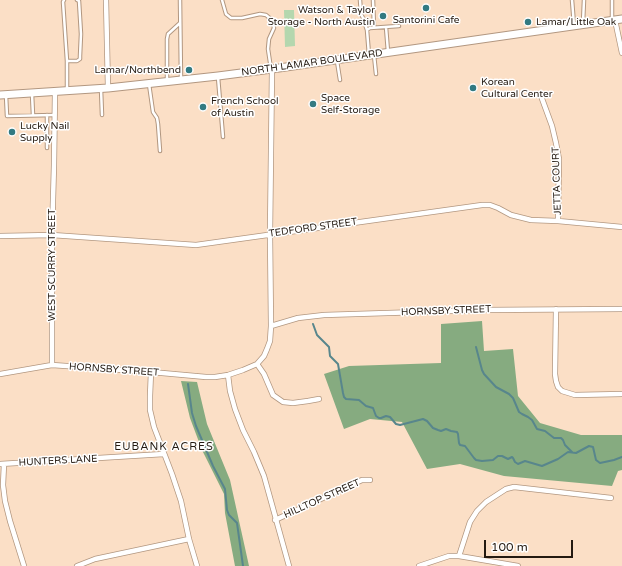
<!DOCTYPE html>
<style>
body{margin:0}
#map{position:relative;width:622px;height:566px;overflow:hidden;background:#fbdfc6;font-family:"Varela Round",sans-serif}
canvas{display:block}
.scale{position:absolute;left:484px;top:540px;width:89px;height:18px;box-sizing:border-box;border:2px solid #241a11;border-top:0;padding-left:5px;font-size:12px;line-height:14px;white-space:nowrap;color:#241a11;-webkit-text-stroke:3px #fff;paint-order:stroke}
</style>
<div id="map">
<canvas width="622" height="566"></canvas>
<div class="scale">100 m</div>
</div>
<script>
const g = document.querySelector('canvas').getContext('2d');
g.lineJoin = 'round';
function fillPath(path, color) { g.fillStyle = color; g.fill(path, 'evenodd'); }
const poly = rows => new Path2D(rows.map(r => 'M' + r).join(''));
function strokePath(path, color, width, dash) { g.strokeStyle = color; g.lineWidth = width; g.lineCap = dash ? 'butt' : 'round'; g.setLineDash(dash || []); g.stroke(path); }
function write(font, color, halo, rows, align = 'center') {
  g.font = font + ' "Varela Round",sans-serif'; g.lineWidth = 3; g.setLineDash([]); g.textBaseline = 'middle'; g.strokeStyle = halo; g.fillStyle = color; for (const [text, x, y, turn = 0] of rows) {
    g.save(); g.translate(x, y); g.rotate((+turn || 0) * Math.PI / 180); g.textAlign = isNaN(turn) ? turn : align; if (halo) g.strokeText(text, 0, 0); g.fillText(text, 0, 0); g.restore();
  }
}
const green = poly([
 [284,10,294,10,295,46,285,47]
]);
const forest = poly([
 [482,321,484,351,513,349,518,396,540,423,581,435,622,435,622,470,618,471,612,486,504,476,460,464,427,469,402,422,370,419,344,429,324,374,349,366,441,363,441,324],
 [181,381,197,382,207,424,230,480,249,566,235,566,225,513,224,494,202,450,190,418]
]);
const stream = poly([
 [313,324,317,335,329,347,330,356,338,364,343,393,344,397,346,399,359,400,366,406,373,408,376,416,379,418,381,418,386,416,390,417,396,424,400,425,423,419,427,421,433,428,438,430,441,431,446,429,451,431,457,432,458,434,459,443,460,445,465,446,474,458,476,460,482,461,493,460,498,456,502,456,508,459,512,457,513,458,515,462,518,464,525,461,542,466,558,459,568,452,576,453,589,446,593,447,596,460,600,463,614,460,622,457],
 [476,347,482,370,484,374,496,387,509,394,513,398,519,412,522,414,528,417,532,420,537,429,545,431,554,438,561,438,563,440,565,445,572,452],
 [188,384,192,413,196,426,213,466,225,489,227,510,229,515,237,523,243,566]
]);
const service = poly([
 [64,0,63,2,67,61,67,90],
 [180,0,181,79],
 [222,0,226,14,231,18,242,18,260,14,266,15,272,20,274,28,269,39,268,49,271,69],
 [360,0,361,14,363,18,367,30],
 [373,0,374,27],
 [572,0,574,25],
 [612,0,612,19],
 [583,23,584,0],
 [386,27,388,52],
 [369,55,367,30,370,28,399,26],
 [374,55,376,74],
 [67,61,77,61,80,59,80,56,81,34,79,1,77,0],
 [337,61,340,80],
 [218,77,223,137],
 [167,81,167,39,168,34,180,23],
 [149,84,153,112,157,118,158,124,160,151],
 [101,89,102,115],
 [32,94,33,115],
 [6,95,7,116,55,115],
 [47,115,47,148]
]);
const minor = poly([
 [106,0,108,88],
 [615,20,622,53],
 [541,96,552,126,556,143,559,159,558,221],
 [0,236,52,235,196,245,482,205,490,205,498,208,511,215,531,220,558,221,622,227],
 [556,309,555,374,556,381,558,387,562,391,575,395,622,394],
 [271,326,298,318,324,315,483,310,622,309],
 [257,364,264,374,273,395,283,402,293,403,308,401,319,399],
 [52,365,52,235,54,165,55,92],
 [151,372,150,396,150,410,154,427,172,474,181,501,189,539,197,566],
 [0,374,52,365,151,372,206,377,215,377,228,375,243,370,257,364,264,356,267,349,270,341,271,326,270,234,272,69],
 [228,375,230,391,235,409,243,430,254,452,264,476,289,566],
 [0,464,164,454],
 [4,464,3,485,5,501,10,521,24,566],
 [275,520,362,480,370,480],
 [459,556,470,522,477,511,486,502,506,489,514,487,611,498],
 [77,566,95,559,189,539],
 [419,566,449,556,459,556,518,566]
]);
const primary = poly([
 [0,95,108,88,218,76,272,69,622,19]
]);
const markers = [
 [426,8,4,"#327a82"],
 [383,16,4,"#327a82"],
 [528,22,4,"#327a82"],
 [189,70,4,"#327a82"],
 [473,88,4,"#327a82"],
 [313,104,4,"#327a82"],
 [203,107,4,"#327a82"],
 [12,132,4,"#327a82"]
];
const poiNames = [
 ["Watson & Taylor",375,10,"right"],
 ["Storage - North Austin",375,22,"right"],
 ["Santorini Cafe",426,20,"center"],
 ["Lamar/Little Oak",536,22],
 ["Lamar/Northbend",181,70,"right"],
 ["Korean",481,82],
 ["Cultural Center",481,94],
 ["Space",321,98],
 ["Self-Storage",321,110],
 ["French School",211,101],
 ["of Austin",211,113],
 ["Lucky Nail",20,126],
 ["Supply",20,138]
];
const streetNames = [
 ["NORTH LAMAR BOULEVARD",312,63,-8],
 ["JETTA COURT",557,181,-92],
 ["TEDFORD STREET",313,228,-8],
 ["WEST SCURRY STREET",52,265,-90],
 ["HORNSBY STREET",446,311,-2],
 ["HORNSBY STREET",114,370,4],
 ["HUNTERS LANE",58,461,-3],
 ["HILLTOP STREET",322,499,-24]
];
const neighbourhoodNames = [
 ["EUBANK ACRES",164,447]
];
fillPath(green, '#b4d7ae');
fillPath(forest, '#86ab80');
strokePath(stream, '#58868c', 2);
strokePath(service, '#b29780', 4.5);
strokePath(minor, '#b29780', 6);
strokePath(primary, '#b29780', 9);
strokePath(service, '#fff', 2.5);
strokePath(minor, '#fff', 4.5);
strokePath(primary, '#fff', 7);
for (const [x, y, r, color] of markers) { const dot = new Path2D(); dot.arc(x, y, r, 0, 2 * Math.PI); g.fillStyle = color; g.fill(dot); strokePath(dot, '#fff', 1.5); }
write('10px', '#241a11', '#fff', poiNames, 'left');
write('10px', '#241a11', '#fff', streetNames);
g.letterSpacing = '1px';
write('11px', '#241a11', '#fff', neighbourhoodNames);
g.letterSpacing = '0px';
</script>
